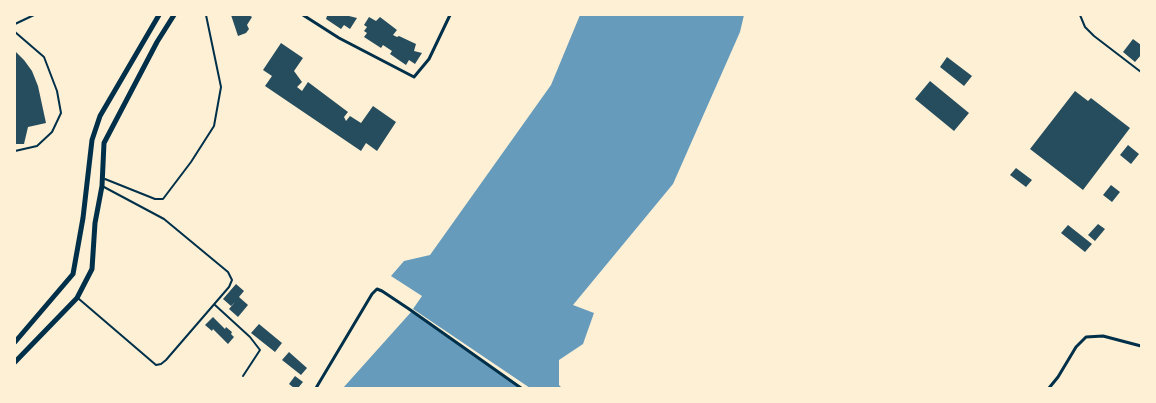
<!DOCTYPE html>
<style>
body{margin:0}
#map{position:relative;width:1156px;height:403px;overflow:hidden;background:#fdf0d5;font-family:"PT Sans Narrow",sans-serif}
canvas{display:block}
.frame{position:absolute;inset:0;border:16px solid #fdf0d5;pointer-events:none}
</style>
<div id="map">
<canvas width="1156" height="403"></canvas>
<div class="frame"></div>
</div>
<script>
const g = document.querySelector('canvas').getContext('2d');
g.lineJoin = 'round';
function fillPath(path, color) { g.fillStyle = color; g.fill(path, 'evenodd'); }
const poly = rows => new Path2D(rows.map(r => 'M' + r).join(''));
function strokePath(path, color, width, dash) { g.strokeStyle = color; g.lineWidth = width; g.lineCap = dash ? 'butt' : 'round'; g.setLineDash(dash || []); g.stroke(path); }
const water = poly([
 [580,15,744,15,740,32,673,184,573,305,594,313,583,344,559,360,559,385,562,388,530,388,413,309,422,296,391,276,404,261,430,255,551,85],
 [412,311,521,388,343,388]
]);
const building = poly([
 [231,15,249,15,252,17,247,25,249,29,246,33,238,36],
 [325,15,350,15,349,16,357,18,350,29,344,25,341,29,326,19,327,16],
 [369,17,376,21,380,17,397,30,393,35,397,37,399,36,416,44,414,51,422,53,415,64,409,60,406,65,390,54,392,51,383,45,381,48,364,37,367,33,364,31,367,27,364,25],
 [1133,39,1141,45,1141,55,1135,62,1123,52],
 [281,43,303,58,294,71,302,82,297,87,302,91,308,82,348,112,344,117,346,121,350,116,361,123,373,106,396,122,377,151,366,143,361,151,265,86,272,76,263,70],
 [15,51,24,60,32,71,38,86,46,123,28,127,24,144,15,144],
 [947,57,972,76,964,86,940,67],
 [930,81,969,113,954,131,915,99],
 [1075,91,1088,101,1091,98,1130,128,1083,190,1030,149],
 [1128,145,1139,154,1131,164,1120,155],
 [1016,168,1032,180,1026,187,1010,175],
 [1111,185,1120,192,1112,202,1103,195],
 [1098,224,1105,229,1095,241,1088,235],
 [1068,225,1092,244,1085,252,1061,233],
 [236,284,244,291,239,297,248,305,238,317,229,309,235,302,231,306,223,299],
 [213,317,225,329,226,327,232,332,231,334,234,337,228,344,213,329,212,331,205,325],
 [259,324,282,343,275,352,251,333],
 [289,352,307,368,301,375,282,360],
 [295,376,303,382,298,388,294,388,289,384]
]);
const service = poly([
 [1080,15,1085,27,1094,36,1141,72],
 [15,24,34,15],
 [15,32,44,57,57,91,61,113,52,132,37,146,15,151],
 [105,179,155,199,163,199,191,162,214,126,221,87,206,15],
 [79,299,156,365,161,364,166,360,229,287,232,280,228,272,164,219,104,187],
 [215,305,250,337,260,350,243,376]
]);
const minor = poly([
 [303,15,339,38,414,77,429,59,450,15],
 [316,388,372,294,377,289,382,291,409,309,521,388],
 [1049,388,1058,377,1076,347,1086,337,1103,336,1141,346]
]);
const secondary = poly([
 [15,342,73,274,83,218,92,140,100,116,159,15],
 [15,362,77,298,92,269,95,223,102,186,104,143,157,42,174,15]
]);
fillPath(water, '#669bbc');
fillPath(building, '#264d5e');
strokePath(service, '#003049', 2);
strokePath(minor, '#003049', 3);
strokePath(secondary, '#003049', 5);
</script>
